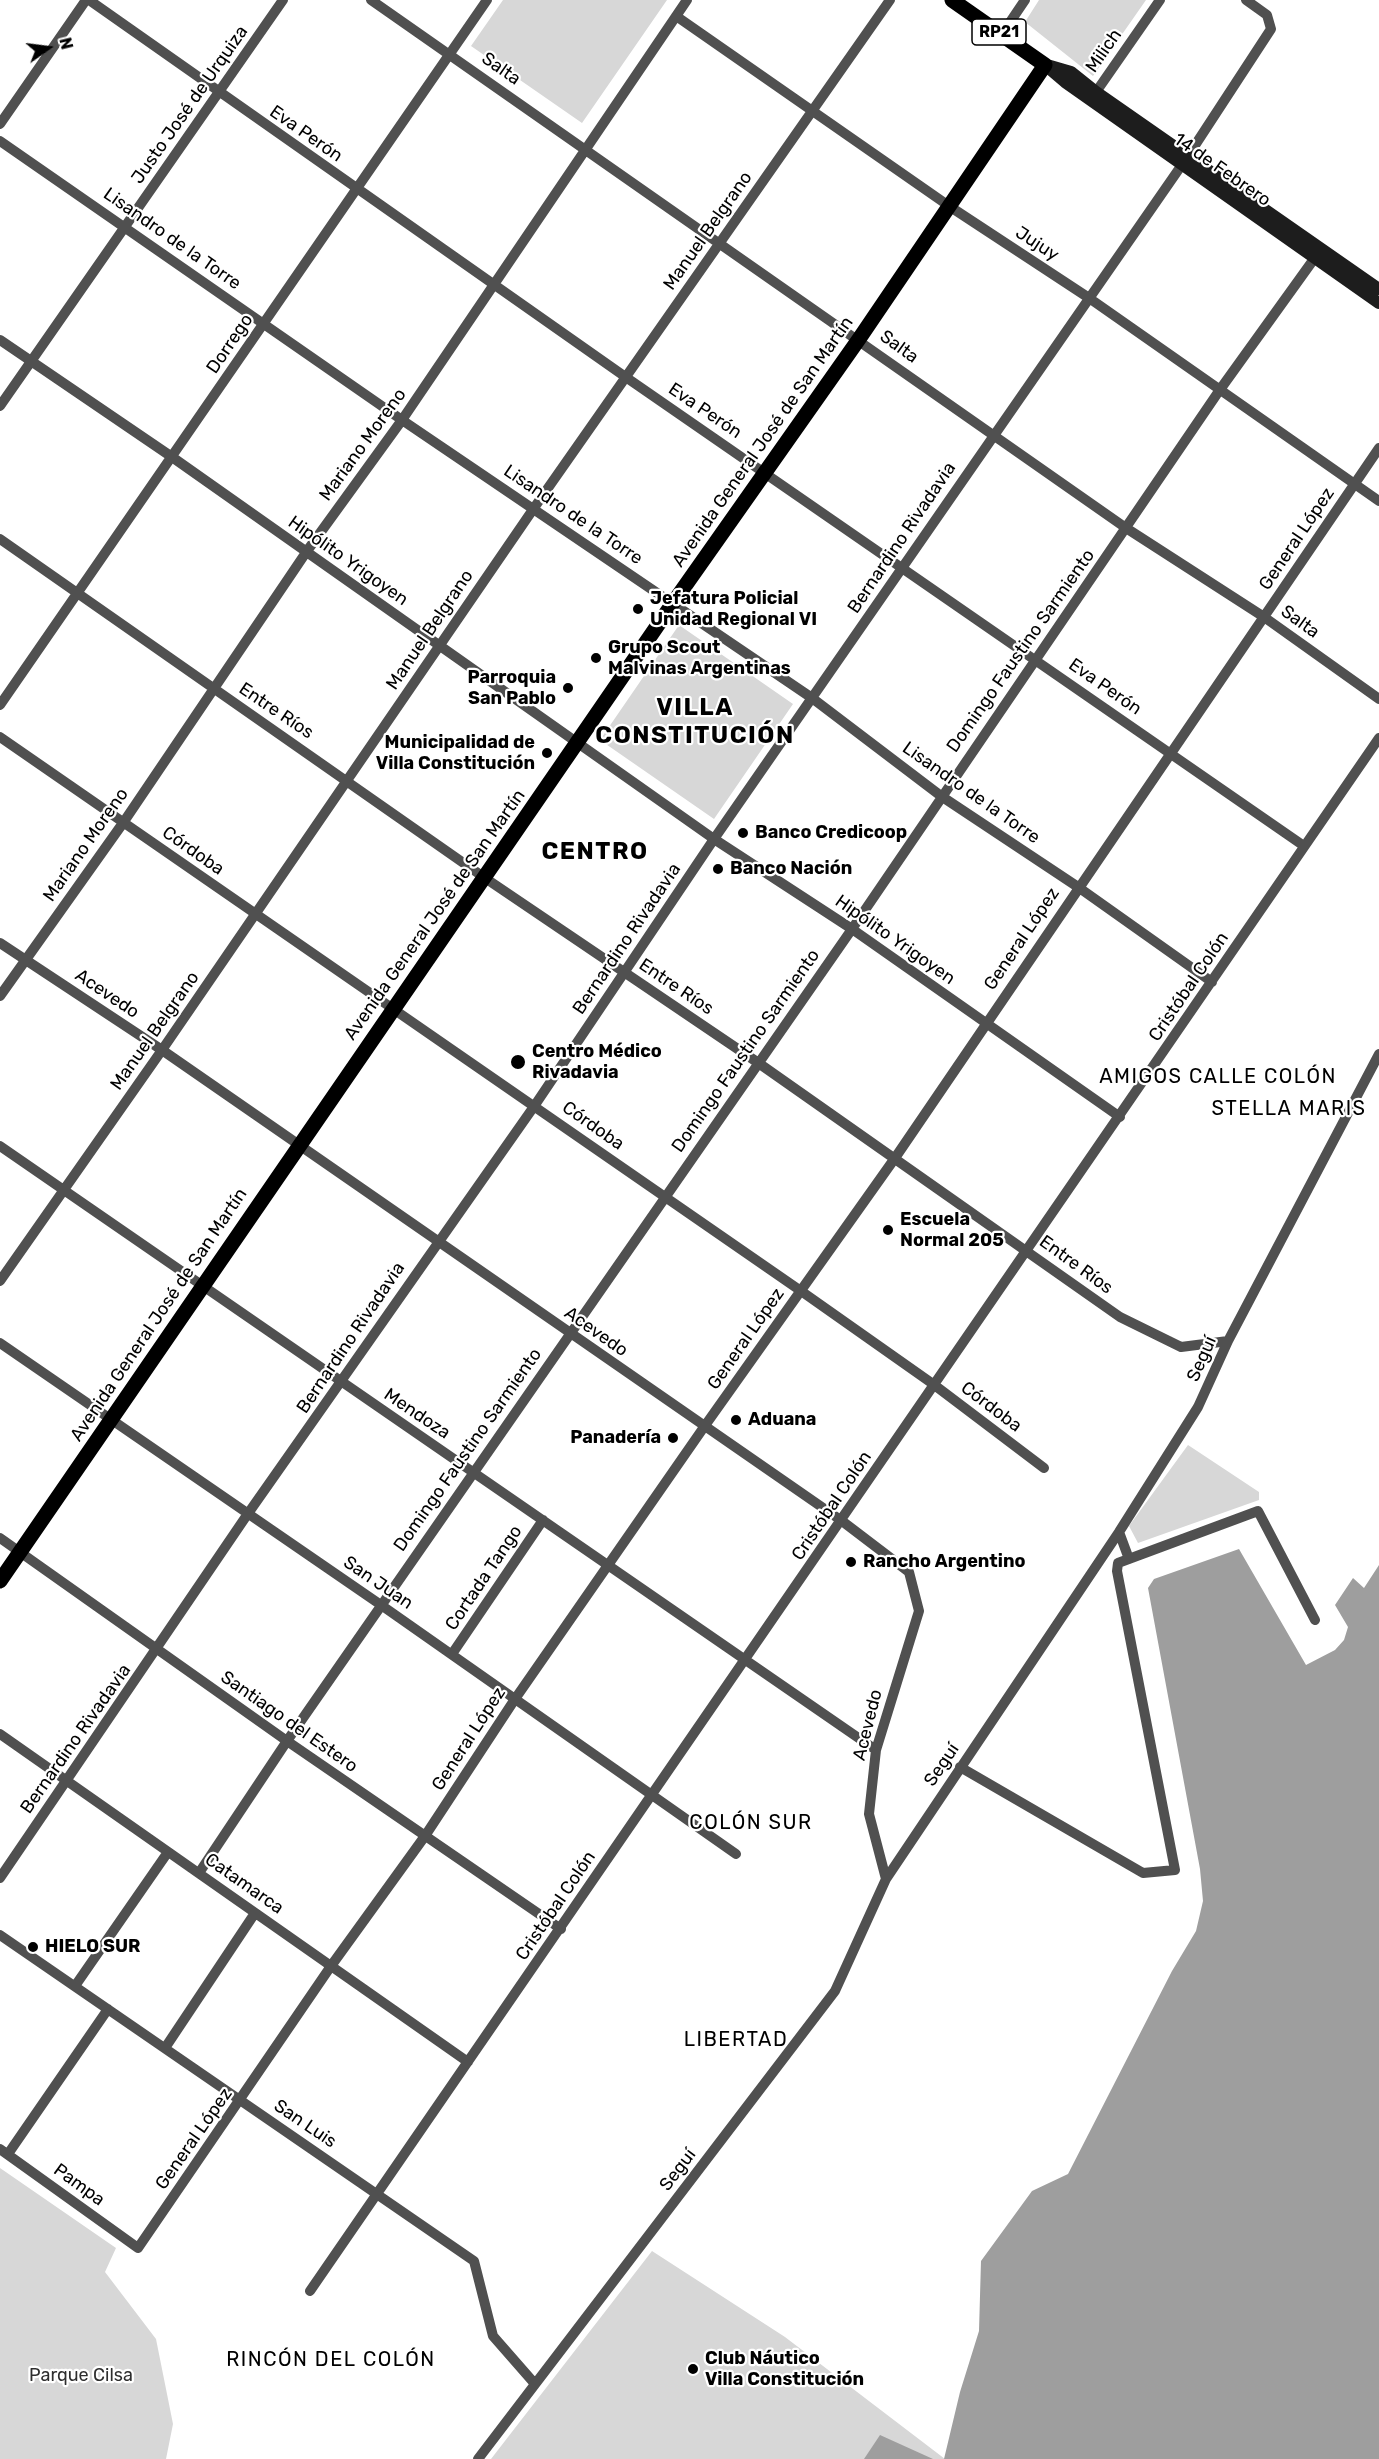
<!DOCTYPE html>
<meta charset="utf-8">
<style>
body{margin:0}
#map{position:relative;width:1379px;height:2459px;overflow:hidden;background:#fff;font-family:Rubik,sans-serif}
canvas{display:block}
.north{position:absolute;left:18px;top:18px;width:60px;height:60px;-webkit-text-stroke:4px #fff;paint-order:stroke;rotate:76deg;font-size:16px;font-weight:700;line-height:24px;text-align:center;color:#000}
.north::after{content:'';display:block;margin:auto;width:21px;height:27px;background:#000;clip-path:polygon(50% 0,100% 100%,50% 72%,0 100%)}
</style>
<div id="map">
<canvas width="1379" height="2459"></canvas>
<div class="north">N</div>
</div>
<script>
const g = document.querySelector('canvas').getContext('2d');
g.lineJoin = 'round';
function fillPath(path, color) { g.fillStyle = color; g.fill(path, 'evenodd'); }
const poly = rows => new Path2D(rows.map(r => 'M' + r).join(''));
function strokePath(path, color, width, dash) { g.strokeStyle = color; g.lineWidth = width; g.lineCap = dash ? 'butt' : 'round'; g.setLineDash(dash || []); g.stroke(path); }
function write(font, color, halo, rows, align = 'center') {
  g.font = font + ' Rubik,sans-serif'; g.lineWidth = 4.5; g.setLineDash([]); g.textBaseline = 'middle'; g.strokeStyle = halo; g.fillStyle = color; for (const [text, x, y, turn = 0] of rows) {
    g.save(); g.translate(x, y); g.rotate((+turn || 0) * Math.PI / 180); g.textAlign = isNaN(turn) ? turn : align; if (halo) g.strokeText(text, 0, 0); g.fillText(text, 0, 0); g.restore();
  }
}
const green = poly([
 [503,0,667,0,582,123,471,46],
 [1039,0,1146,0,1093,76,1025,22],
 [679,625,793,704,714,819,600,740],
 [1188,1445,1259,1492,1259,1500,1138,1543,1129,1526],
 [0,2168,116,2248,105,2272,156,2339,173,2424,166,2459,0,2459],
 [652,2251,785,2337,945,2459,491,2459]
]);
const water = poly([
 [1239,1549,1306,1665,1335,1650,1344,1640,1348,1627,1335,1605,1353,1578,1364,1588,1379,1565,1379,2459,944,2459,960,2392,979,2331,981,2261,1032,2191,1068,2174,1172,1971,1196,1931,1203,1901,1200,1869,1148,1588,1154,1579],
 [880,2435,933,2459,864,2459]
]);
const street = poly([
 [89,0,627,378,1304,846],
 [371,0,1126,528,1264,617,1379,699],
 [676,16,949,206,1089,298,1379,501],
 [1002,34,1025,0],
 [1096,92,1160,0],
 [0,124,86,0],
 [0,141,402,420,812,698,941,796,1078,887,1212,982],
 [0,340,172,457,714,839,852,929,1120,1117],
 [0,406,283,0],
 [0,539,485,878,757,1062,1120,1317,1181,1347,1228,1341],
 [0,705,487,0],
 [0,737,801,1291,933,1384,1044,1468],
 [0,943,162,1050,842,1521,909,1572,919,1611,876,1750,869,1814,886,1879],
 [0,996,123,823,307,551,402,420,687,0],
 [0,1146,876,1750],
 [0,1281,162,1050,534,508,890,0],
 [0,1343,381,1605,736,1854],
 [1119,1532,1129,1559],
 [0,1538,287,1741,561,1929],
 [452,1654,543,1520],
 [0,1734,468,2062],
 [960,1767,1143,1873,1175,1870,1117,1571,1118,1563,1258,1511,1315,1620],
 [199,1873,287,1741,852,929,1219,391,1319,252],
 [0,1878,247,1515,535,1105,714,839,1188,156,1271,29,1267,15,1246,0],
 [0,1935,474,2261,493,2336,535,2384],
 [75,1986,168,1852],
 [165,2048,255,1913],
 [0,2149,138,2248,331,1966,425,1836,515,1699,704,1427,895,1158,1379,448],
 [8,2154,108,2009],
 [310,2291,1379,738],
 [478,2459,835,1991,886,1879,1119,1532,1198,1407,1228,1341,1379,1054]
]);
const secondary = poly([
 [1045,65,1065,82,1379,303],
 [1047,65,1071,72,1096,92,1379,289]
]);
const primary = poly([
 [0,1581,673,603,859,339,1045,65,952,0]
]);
const markers = [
 [638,609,6,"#000"],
 [596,658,6,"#000"],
 [568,688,6,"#000"],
 [547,753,6,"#000"],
 [743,833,6,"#000"],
 [718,869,6,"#000"],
 [518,1062,8,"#000"],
 [888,1230,6,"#000"],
 [736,1420,6,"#000"],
 [673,1438,6,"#000"],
 [851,1562,6,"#000"],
 [33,1947,6,"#000"],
 [693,2369,6,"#000"]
];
const shields = [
 [999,32,54]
];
const shieldNames = [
 ["RP21",999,32]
];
const streetNames = [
 ["Milich",1104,51,-55],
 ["Salta",501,69,35],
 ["Justo José de Urquiza",190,105,-55],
 ["Eva Perón",306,134,35],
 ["14 de Febrero",1222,170,35],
 ["Manuel Belgrano",708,231,-55],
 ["Lisandro de la Torre",172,239,35],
 ["Jujuy",1037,244,33],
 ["Dorrego",230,344,-56],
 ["Salta",899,347,36],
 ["Eva Perón",705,411,34],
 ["Avenida General José de San Martín",763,442,-55],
 ["Mariano Moreno",363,445,-54],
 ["Lisandro de la Torre",573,515,34],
 ["Bernardino Rivadavia",902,538,-56],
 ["General López",1297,539,-56],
 ["Hipólito Yrigoyen",348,561,35],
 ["Salta",1300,622,36],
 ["Manuel Belgrano",430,630,-56],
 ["Domingo Faustino Sarmiento",1021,651,-55],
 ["Eva Perón",1105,687,35],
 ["Entre Ríos",276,711,34],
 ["Lisandro de la Torre",971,793,35],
 ["Mariano Moreno",86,845,-55],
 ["Córdoba",193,851,35],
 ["Avenida General José de San Martín",435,915,-55],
 ["Bernardino Rivadavia",627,939,-56],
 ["General López",1022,939,-56],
 ["Hipólito Yrigoyen",895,940,35],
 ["Entre Ríos",676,987,34],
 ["Cristóbal Colón",1189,987,-56],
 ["Acevedo",107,994,34],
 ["Manuel Belgrano",155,1031,-55],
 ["Domingo Faustino Sarmiento",746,1051,-55],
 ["Córdoba",593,1126,35],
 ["Entre Ríos",1076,1265,36],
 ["Avenida General José de San Martín",159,1315,-56],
 ["Acevedo",596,1332,35],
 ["Bernardino Rivadavia",351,1338,-56],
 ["General López",746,1339,-55],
 ["Seguí",1202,1359,-66],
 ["Córdoba",991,1407,37],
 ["Mendoza",417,1414,34],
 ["Domingo Faustino Sarmiento",468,1450,-55],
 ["Cristóbal Colón",832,1506,-56],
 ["Cortada Tango",484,1578,-56],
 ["San Juan",378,1583,34],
 ["Santiago del Estero",289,1722,35],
 ["Acevedo",868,1725,-76],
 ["Bernardino Rivadavia",76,1739,-55],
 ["General López",469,1739,-57],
 ["Seguí",942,1765,-56],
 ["Catamarca",244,1884,35],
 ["Cristóbal Colón",556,1906,-56],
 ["San Luis",305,2124,34],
 ["General López",194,2139,-55],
 ["Seguí",678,2170,-53],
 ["Pampa",79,2185,36]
];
const poiNames = [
 ["Jefatura Policial",650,599],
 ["Unidad Regional VI",650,620],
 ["Grupo Scout",608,648],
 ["Malvinas Argentinas",608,669],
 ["Parroquia",556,678,"right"],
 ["San Pablo",556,699,"right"],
 ["Municipalidad de",535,743,"right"],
 ["Villa Constitución",535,764,"right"],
 ["Banco Credicoop",755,833],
 ["Banco Nación",730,869],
 ["Centro Médico",532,1052],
 ["Rivadavia",532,1073],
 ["Escuela",900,1220],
 ["Normal 205",900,1241],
 ["Aduana",748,1420],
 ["Panadería",661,1438,"right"],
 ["Rancho Argentino",863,1562],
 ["HIELO SUR",45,1947],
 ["Club Náutico",705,2359],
 ["Villa Constitución",705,2380]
];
const parkNames = [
 ["Parque Cilsa",81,2376]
];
const neighbourhoodNames = [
 ["AMIGOS CALLE COLÓN",1218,1077],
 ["STELLA MARIS",1289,1109],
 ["COLÓN SUR",751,1823],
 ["LIBERTAD",736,2040],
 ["RINCÓN DEL COLÓN",331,2360]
];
const districtNames = [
 ["VILLA",695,708],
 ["CONSTITUCIÓN",695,736],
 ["CENTRO",595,852]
];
fillPath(green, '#d7d7d7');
fillPath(water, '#9e9e9e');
strokePath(street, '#505050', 10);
strokePath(secondary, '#1d1d1d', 12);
strokePath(primary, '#000', 15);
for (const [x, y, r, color] of markers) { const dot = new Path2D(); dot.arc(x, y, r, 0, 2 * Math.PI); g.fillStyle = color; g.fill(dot); strokePath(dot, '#fff', 2); }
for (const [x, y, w] of shields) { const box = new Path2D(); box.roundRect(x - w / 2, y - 13, w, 26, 4.5); g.fillStyle = '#fff'; g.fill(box); strokePath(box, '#000', 1.5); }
write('bold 16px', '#000', null, shieldNames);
write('18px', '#000', '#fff', streetNames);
write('bold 18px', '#000', '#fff', poiNames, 'left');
write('18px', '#2e2e2e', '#fff', parkNames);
g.letterSpacing = '1.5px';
write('20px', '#000', '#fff', neighbourhoodNames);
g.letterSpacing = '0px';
g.letterSpacing = '1.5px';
write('bold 24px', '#000', '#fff', districtNames);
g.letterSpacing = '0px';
</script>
